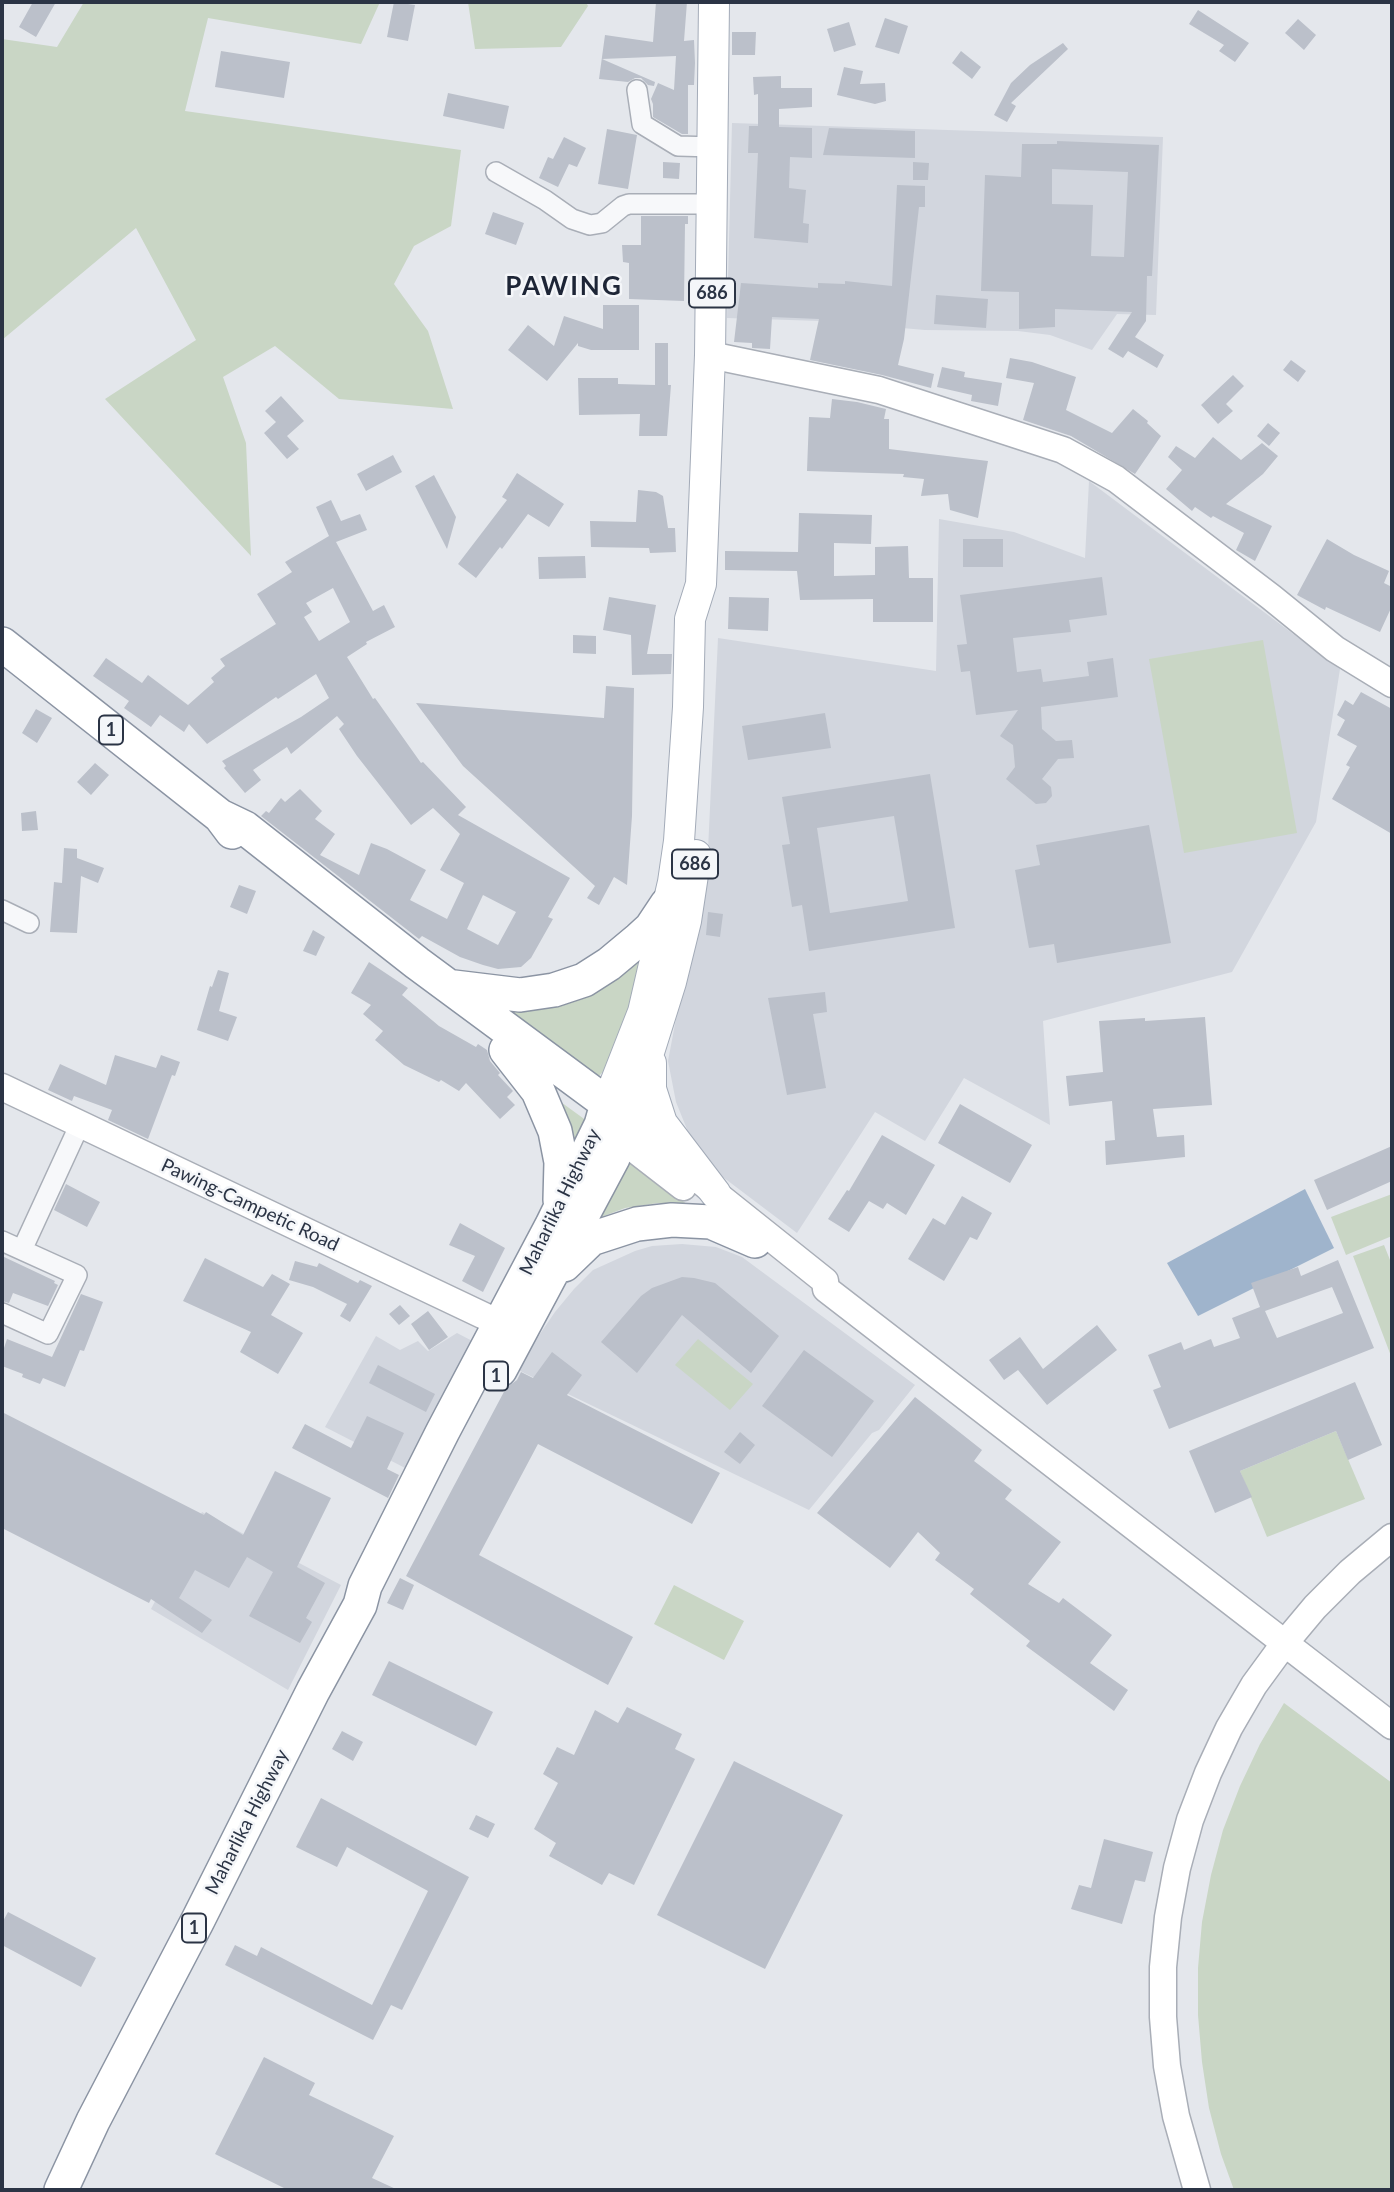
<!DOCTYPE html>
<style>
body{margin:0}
#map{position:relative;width:1394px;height:2192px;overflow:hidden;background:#e4e7ec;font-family:Lato,sans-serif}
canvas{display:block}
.frame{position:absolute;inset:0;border:4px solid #2b3445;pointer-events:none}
</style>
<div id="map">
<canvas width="1394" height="2192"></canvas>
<div class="frame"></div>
</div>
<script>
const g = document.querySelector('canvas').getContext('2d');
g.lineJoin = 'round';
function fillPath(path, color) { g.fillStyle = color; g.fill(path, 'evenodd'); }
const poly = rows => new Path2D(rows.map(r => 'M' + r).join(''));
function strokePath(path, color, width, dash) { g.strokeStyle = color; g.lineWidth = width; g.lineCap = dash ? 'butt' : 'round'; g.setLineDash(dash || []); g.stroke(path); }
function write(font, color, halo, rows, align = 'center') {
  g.font = font + ' Lato,sans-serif'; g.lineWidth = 5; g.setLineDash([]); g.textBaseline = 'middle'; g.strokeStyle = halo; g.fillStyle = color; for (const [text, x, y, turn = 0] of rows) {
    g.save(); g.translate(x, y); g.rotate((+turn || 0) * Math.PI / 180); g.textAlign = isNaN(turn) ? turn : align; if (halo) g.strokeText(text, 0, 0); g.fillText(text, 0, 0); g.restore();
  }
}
const built = poly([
 [732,123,1163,137,1156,315,1117,314,1092,350,1050,335,1018,331,925,330,821,321,727,318],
 [1089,481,1340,669,1316,822,1232,972,1043,1021,1050,1125,964,1078,925,1141,875,1112,797,1233,699,1159,676,1102,668,1061,708,850,718,638,936,671,939,519,1014,532,1085,558],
 [682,1244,716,1247,742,1257,915,1385,879,1430,872,1433,809,1510,516,1369,555,1312,574,1289,593,1270,635,1251,652,1246],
 [457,1333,480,1345,411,1471,325,1427,376,1336,400,1350,418,1341,428,1351],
 [202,1512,341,1585,288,1690,151,1609]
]);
const green = poly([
 [84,2,380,2,361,44,208,18,185,111,461,150,451,226,414,246,394,284,428,331,453,409,339,399,275,346,223,377,246,443,251,556,105,399,196,340,136,228,2,340,2,39,57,47],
 [468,2,586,2,588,6,561,47,475,49],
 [1263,640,1297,833,1184,853,1149,659],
 [638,950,643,966,608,1066,599,1076,594,1077,496,1005],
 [547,1092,587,1121,574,1171],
 [631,1162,647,1172,689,1206,658,1203,625,1208,596,1219,628,1163],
 [1392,1194,1392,1236,1346,1255,1331,1217],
 [1384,1245,1392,1265,1391,1356,1353,1256],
 [698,1339,753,1384,730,1410,675,1365],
 [1336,1431,1365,1499,1267,1537,1240,1471],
 [674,1585,744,1621,724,1660,654,1624],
 [1284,1703,1392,1783,1392,2190,1234,2190,1221,2154,1209,2108,1202,2062,1198,2015,1198,1968,1202,1922,1211,1875,1223,1830,1240,1786,1260,1744]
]);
const water = poly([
 [1305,1189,1334,1248,1198,1316,1167,1263]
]);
const building = poly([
 [33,2,56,2,36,37,19,27],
 [394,2,415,5,408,41,387,37],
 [656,2,687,2,684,41,694,40,695,63,694,85,688,85,688,134,682,134,653,117,653,104,651,99,658,83,674,90,676,56,602,59,655,82,654,86,648,85,641,78,635,78,628,82,599,79,605,35,653,42],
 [1198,10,1249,43,1235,62,1219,51,1224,45,1189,24],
 [885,18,908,26,899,54,875,47],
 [1298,19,1316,35,1304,50,1285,33],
 [849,22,856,45,834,52,827,29],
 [732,32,756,32,755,55,732,55],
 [1063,43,1068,49,1011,103,1016,106,1007,122,994,115,1011,83,1030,65],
 [221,51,290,62,284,98,215,87],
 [961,51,981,67,972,79,952,63],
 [844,67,863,71,860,84,885,83,886,101,875,104,837,95],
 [781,76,781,88,812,88,812,107,779,109,779,127,812,128,812,158,790,157,789,188,806,190,803,223,809,224,808,243,754,238,758,153,748,153,749,126,758,126,758,94,754,95,753,77],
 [448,93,509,106,504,129,443,116],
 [829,128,915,131,915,158,823,155],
 [607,129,637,135,628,189,598,184],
 [564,137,586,148,577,167,569,164,558,187,539,178,548,157,553,159],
 [1057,141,1159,145,1152,276,1147,276,1146,321,1135,337,1164,355,1157,368,1128,351,1123,358,1108,349,1132,312,1055,309,1055,327,1019,329,1019,292,981,291,985,175,1021,177,1022,144,1057,144],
 [1052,169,1128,172,1124,257,1091,256,1093,205,1052,204],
 [663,162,680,163,679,179,663,178],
 [913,162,929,163,928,180,913,180],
 [897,185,925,186,925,207,919,207,904,339,898,365,934,374,931,388,882,375,810,360,819,319,772,317,770,349,752,348,752,343,734,342,741,283,818,288,818,283,845,284,845,281,892,286],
 [493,212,524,223,516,245,485,234],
 [641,216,688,216,688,224,685,224,684,301,629,299,629,263,623,262,622,245,641,245],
 [936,295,988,299,986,328,934,324],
 [603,305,639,305,639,350,591,350,578,346,578,343,547,381,508,350,528,325,554,346,564,316,603,329],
 [655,343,668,343,668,385,671,385,667,436,639,436,640,414,579,415,578,378,618,378,618,384,655,385],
 [1010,358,1032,362,1076,377,1066,410,1112,433,1133,409,1148,421,1147,423,1161,436,1135,474,1071,436,1023,420,1034,383,1006,378],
 [1291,360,1306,371,1298,382,1283,370],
 [942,367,965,372,964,377,1002,383,998,406,971,401,972,395,937,387],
 [1233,375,1244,386,1226,404,1233,411,1218,424,1201,405],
 [281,396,304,421,287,436,299,449,287,459,264,433,276,422,265,411],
 [832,399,857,402,886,409,884,419,889,419,889,449,988,461,978,518,950,510,948,494,921,496,924,479,903,477,904,474,807,471,809,417,830,418],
 [1268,423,1280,433,1269,446,1257,436],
 [1213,437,1241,460,1262,443,1278,456,1263,474,1226,504,1272,526,1255,561,1236,550,1244,533,1213,516,1211,518,1195,507,1192,511,1166,489,1182,470,1168,457,1176,446,1195,458],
 [393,455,402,472,366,491,357,474],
 [517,473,564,504,549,527,528,514,502,549,500,547,476,578,458,564,507,500,502,497],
 [434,475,456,517,447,549,415,486],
 [638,490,656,492,663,496,668,528,675,528,676,552,650,553,649,548,591,547,590,521,636,522],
 [331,500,341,521,360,514,367,530,336,542,373,611,384,605,395,627,366,642,367,644,347,657,373,699,375,698,421,763,423,762,466,807,458,815,570,878,548,917,553,919,531,958,521,967,498,969,483,965,460,957,422,936,419,939,261,816,266,811,269,813,281,798,285,802,300,789,322,811,315,819,335,834,320,855,359,875,371,843,387,849,426,870,410,900,447,919,464,883,440,870,460,834,433,808,411,825,357,756,339,729,344,724,337,716,291,754,287,747,253,770,261,780,245,793,224,768,226,766,222,761,301,717,329,698,316,674,278,699,276,697,207,744,189,724,184,732,160,715,151,727,124,708,129,701,93,676,106,658,142,683,148,675,188,705,214,682,211,678,225,666,220,659,276,624,257,594,292,572,285,562,329,536,316,507],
 [333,588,350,622,319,641,304,617,312,612,306,603],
 [483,895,516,912,498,945,467,929],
 [799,513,872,515,871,544,834,543,834,576,875,575,875,547,908,546,909,578,933,578,933,622,873,622,873,599,800,600,797,571,725,570,725,551,798,552],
 [963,539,1003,539,1003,567,963,567],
 [1327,539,1354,555,1389,571,1384,583,1392,587,1392,606,1380,632,1326,607,1325,610,1297,595],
 [585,556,586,578,539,579,538,557],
 [1102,577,1107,615,1069,620,1071,632,1013,638,1017,672,1041,669,1043,682,1089,676,1087,662,1113,658,1118,697,1041,707,1042,729,1056,741,1072,740,1074,758,1058,759,1042,779,1051,787,1052,796,1046,803,1036,804,1006,779,1015,767,1013,745,1000,736,1018,710,976,715,970,671,961,672,957,645,967,644,960,595],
 [609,597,656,605,647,654,672,654,671,674,632,675,631,635,603,630],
 [729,597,769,598,768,631,728,629],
 [573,635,596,636,596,654,573,653],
 [606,686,634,688,632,816,627,885,614,877,599,905,587,898,595,886,463,766,416,703,604,718],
 [1361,692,1392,709,1392,834,1332,799,1350,767,1346,765,1357,746,1337,735,1345,720,1337,715,1345,700,1353,705],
 [36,709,52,718,37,743,22,733],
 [825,713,831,748,748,760,742,726],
 [95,763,109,775,91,795,77,782],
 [930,774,955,928,809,951,802,905,792,907,782,845,790,844,782,797],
 [894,816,908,901,830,913,817,828],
 [36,811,38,830,22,831,21,813],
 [1149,825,1171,943,1057,963,1054,944,1029,948,1015,870,1040,865,1036,845],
 [64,848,77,849,77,858,104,868,98,883,81,876,77,933,50,932,54,882,62,883],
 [239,885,256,891,247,914,230,907],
 [708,912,723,914,720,937,706,935],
 [313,930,325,937,316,956,303,951],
 [369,962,408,988,402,995,439,1026,476,1047,478,1044,487,1050,490,1061,500,1073,498,1075,513,1091,507,1097,515,1105,500,1119,466,1083,459,1091,441,1080,439,1082,404,1065,375,1040,383,1031,363,1014,371,1005,351,993],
 [218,970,229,973,219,1011,237,1017,228,1041,197,1030,210,986,212,987],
 [825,992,827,1012,813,1014,826,1088,787,1095,768,998],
 [1205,1017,1212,1105,1153,1109,1157,1137,1184,1135,1185,1157,1106,1165,1105,1141,1115,1140,1112,1101,1069,1106,1066,1076,1103,1072,1099,1021,1145,1018,1145,1021],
 [115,1055,156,1068,161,1055,180,1062,175,1076,172,1075,148,1139,108,1120,112,1110,74,1096,72,1101,48,1090,60,1064,106,1085],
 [960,1104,1032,1145,1010,1183,938,1143],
 [882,1135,935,1165,906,1215,887,1203,883,1209,869,1201,849,1232,828,1219,847,1190,849,1191],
 [1392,1146,1392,1181,1327,1210,1314,1180],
 [66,1184,100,1202,87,1227,54,1210],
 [962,1196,992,1213,977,1240,970,1237,944,1281,908,1259,933,1218,945,1225],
 [460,1223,505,1248,483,1292,462,1281,475,1256,449,1245],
 [2,1256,55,1281,54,1283,58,1285,48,1306,13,1293,9,1303,2,1301],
 [205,1258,263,1287,272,1274,290,1284,271,1315,303,1333,278,1374,240,1352,251,1332,183,1301],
 [1338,1260,1374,1348,1169,1429,1153,1390,1161,1387,1148,1355,1181,1342,1184,1350,1211,1339,1214,1347,1240,1338,1232,1318,1260,1307,1251,1283,1298,1267,1301,1276],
 [1332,1287,1343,1313,1277,1338,1265,1311],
 [295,1261,317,1267,319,1263,358,1283,360,1280,372,1286,350,1322,340,1316,347,1304,313,1287,289,1280],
 [682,1277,694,1278,715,1283,779,1336,751,1373,682,1315,637,1373,601,1342,641,1296,652,1288],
 [81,1294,103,1302,84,1351,80,1350,65,1387,43,1378,40,1384,22,1377,23,1374,2,1366,2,1354,7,1339,52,1357],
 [400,1305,410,1316,399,1325,389,1314],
 [428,1311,448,1337,429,1350,411,1324],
 [1097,1325,1117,1350,1047,1405,1018,1370,1004,1380,989,1360,1020,1337,1043,1369],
 [804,1350,874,1401,832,1457,762,1406],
 [552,1352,582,1375,567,1395,720,1473,692,1524,538,1444,479,1555,633,1637,608,1685,406,1576,506,1388,517,1380,521,1372,533,1378],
 [378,1365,435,1394,426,1412,369,1383],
 [1355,1382,1382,1445,1348,1460,1336,1431,1240,1471,1252,1497,1215,1513,1189,1451],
 [915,1397,982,1450,974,1461,1012,1490,1005,1499,1061,1542,1028,1584,1059,1603,1063,1598,1112,1635,1090,1663,1128,1690,1114,1711,1026,1646,1030,1641,970,1594,974,1589,935,1560,940,1553,918,1532,890,1568,817,1513],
 [2,1412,204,1515,206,1512,243,1535,275,1471,331,1498,297,1567,325,1583,306,1618,312,1622,300,1643,249,1616,273,1572,247,1557,229,1588,195,1570,179,1598,212,1620,202,1633,151,1599,149,1603,2,1528],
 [367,1416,404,1433,387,1469,399,1475,388,1498,292,1448,305,1424,351,1448],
 [740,1432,755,1445,740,1464,724,1452],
 [400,1578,414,1585,403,1610,387,1603],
 [389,1661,493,1712,476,1746,372,1695],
 [627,1707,682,1734,675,1749,695,1759,634,1885,609,1873,602,1885,549,1856,556,1843,534,1829,558,1783,543,1774,557,1747,574,1755,595,1710,618,1723],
 [342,1731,363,1742,353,1761,332,1749],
 [734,1761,843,1815,765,1969,657,1915],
 [321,1798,469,1877,402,2010,391,2005,373,2040,225,1965,235,1945,257,1956,261,1947,372,2005,428,1891,347,1847,337,1867,296,1847],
 [476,1815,495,1824,488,1838,469,1829],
 [1104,1839,1153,1852,1145,1882,1135,1880,1122,1924,1071,1909,1079,1885,1091,1888],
 [8,1912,96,1958,81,1987,2,1945,2,1923],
 [264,2057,315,2083,309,2095,394,2136,372,2178,398,2190,288,2190,215,2154]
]);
const street = poly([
 [637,90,642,124,678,146,714,147],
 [496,172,545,200,572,219,590,225,602,223,623,206,629,204,713,204],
 [2,910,29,923],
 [2,1241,77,1275,48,1334,2,1313],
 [22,1250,80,1124]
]);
const secondary = poly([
 [710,355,879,390,1063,450,1116,479,1271,597,1335,649,1392,684],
 [2,1087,499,1323],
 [628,1119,716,1194,825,1281,826,1289,1392,1726],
 [621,1139,683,1187],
 [1197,2190,1176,2116,1167,2066,1163,2017,1163,1967,1168,1917,1177,1868,1190,1820,1208,1773,1229,1728,1254,1685,1284,1644,1315,1607,1350,1572,1392,1537]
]);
const primary = poly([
 [651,1063,651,1089,662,1123,716,1194],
 [607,1104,643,1012,673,882,679,841,688,707,690,619,701,584,710,355,714,2],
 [628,1119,671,982,686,921,696,855]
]);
const highway = poly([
 [2,644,220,816,232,832],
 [220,816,245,828,417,963,628,1119,613,1158,500,1370],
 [454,987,520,995,554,990,584,980,609,964,639,939,651,928,667,904],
 [506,1050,538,1091,555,1131,561,1162,560,1200],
 [564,1265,591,1239,637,1224,672,1220,711,1222,755,1241],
 [61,2190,93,2121,197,1922,313,1691,360,1605,365,1586,443,1431,552,1225,601,1125,607,1104]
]);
const shields = [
 [712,293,46],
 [111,730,24],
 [695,864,46],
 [496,1376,24],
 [194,1928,24]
];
const shieldNames = [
 ["686",712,293],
 ["1",111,730],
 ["686",695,864],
 ["1",496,1376],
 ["1",194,1928]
];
const streetNames = [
 ["Maharlika Highway",560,1202,-64],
 ["Pawing-Campetic Road",250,1205,25],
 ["Maharlika Highway",247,1822,-63]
];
const districtNames = [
 ["PAWING",564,287]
];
fillPath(built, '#d2d6de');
fillPath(green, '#c9d6c5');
fillPath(water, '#9fb4cc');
fillPath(building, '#bbc0ca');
strokePath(street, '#a9aeb7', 22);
strokePath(secondary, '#a9aeb7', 29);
strokePath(primary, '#a3abb8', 32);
strokePath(highway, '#8b94a3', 36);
strokePath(street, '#f7f8fa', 19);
strokePath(secondary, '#fff', 26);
strokePath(primary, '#fff', 30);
strokePath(highway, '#fff', 33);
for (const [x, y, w] of shields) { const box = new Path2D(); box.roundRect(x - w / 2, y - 14.5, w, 29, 5); g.fillStyle = '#f4f6f9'; g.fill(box); strokePath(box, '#2b3445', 2); }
write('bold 18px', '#2b3445', null, shieldNames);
write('19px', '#2b3445', '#f4f6f9', streetNames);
g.letterSpacing = '2px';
write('bold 26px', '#1d2536', '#f4f6f9', districtNames);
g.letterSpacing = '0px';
</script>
